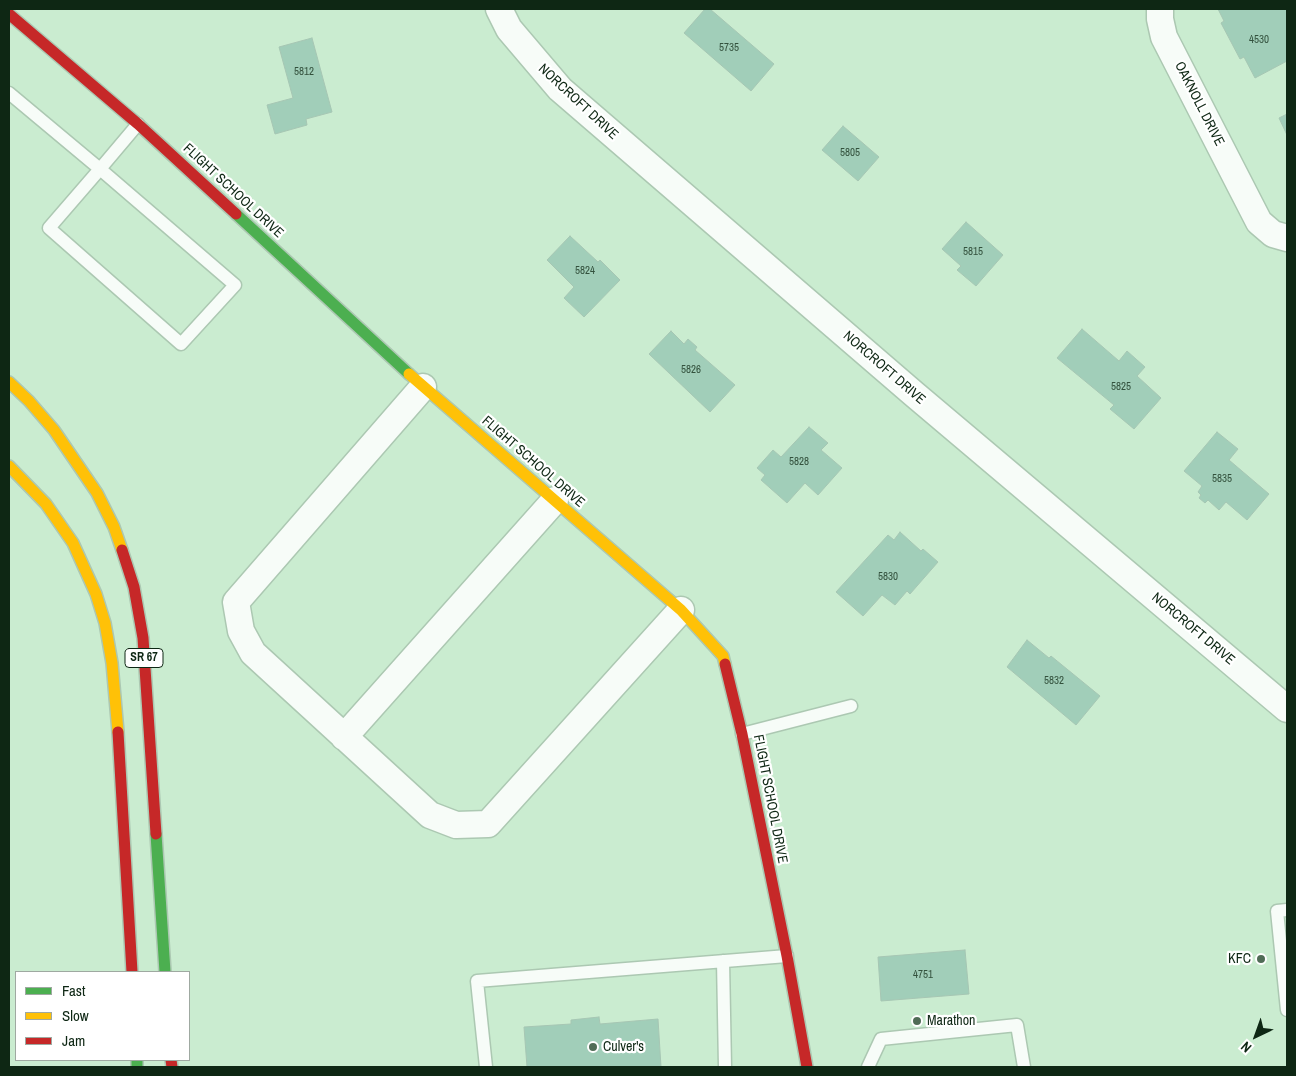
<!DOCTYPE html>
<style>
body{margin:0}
#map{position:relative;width:1296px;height:1076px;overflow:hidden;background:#caecd0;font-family:"Archivo Narrow",sans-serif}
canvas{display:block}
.frame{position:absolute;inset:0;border:10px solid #0e2714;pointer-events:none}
.legend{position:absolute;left:15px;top:971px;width:175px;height:90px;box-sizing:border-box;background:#fff;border:1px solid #9fa9a1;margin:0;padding:6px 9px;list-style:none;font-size:15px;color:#0e2714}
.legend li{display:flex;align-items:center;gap:10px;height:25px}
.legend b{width:25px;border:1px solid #9fa9a1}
.north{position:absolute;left:1231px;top:1011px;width:50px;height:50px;-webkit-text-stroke:4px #fff;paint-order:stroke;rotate:222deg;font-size:14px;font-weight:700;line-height:20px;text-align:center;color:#0e2714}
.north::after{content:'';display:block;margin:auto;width:18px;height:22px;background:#0e2714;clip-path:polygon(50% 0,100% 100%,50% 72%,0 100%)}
</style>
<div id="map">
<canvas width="1296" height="1076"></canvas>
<div class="frame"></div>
<ul class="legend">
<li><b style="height:6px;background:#4caf50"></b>Fast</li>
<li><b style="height:6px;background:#ffc107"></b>Slow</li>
<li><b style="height:6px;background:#c62828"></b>Jam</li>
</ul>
<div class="north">N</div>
</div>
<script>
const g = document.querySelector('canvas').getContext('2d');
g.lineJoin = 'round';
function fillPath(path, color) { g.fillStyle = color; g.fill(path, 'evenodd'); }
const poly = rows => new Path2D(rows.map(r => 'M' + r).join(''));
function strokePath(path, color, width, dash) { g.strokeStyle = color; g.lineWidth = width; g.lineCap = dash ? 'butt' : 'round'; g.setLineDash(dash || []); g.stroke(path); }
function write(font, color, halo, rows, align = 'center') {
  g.font = font + ' "Archivo Narrow",sans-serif'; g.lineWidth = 4.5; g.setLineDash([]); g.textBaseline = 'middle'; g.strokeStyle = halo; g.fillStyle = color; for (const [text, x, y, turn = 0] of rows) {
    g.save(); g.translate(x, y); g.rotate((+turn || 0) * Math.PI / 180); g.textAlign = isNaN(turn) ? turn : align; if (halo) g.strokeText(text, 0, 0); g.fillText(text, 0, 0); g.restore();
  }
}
const building = poly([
 [705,9,710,9,774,64,751,91,684,33,705,9],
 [1218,9,1287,9,1287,61,1255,78,1244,57,1240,59,1221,23,1224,21,1218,9],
 [312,38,332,112,306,119,307,125,275,134,267,105,293,98,279,47,312,38],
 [1287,114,1287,135,1279,118,1287,114],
 [843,126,879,157,858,181,822,150,843,126],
 [966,222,1003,255,976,286,957,270,961,266,942,249,966,222],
 [570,236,598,262,600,260,620,280,584,317,564,298,574,287,547,260,570,236],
 [1082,329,1119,361,1127,351,1145,367,1137,376,1161,398,1134,429,1110,409,1114,405,1057,358,1082,329],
 [671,331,684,344,688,339,697,347,695,350,735,385,710,412,649,354,671,331],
 [809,427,828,443,821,450,842,468,818,495,805,483,787,503,761,480,765,475,757,468,773,450,781,457,809,427],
 [1217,432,1238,449,1229,460,1269,494,1247,520,1226,502,1219,510,1208,500,1205,503,1199,498,1201,495,1198,492,1202,486,1184,471,1217,432],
 [900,532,921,551,923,549,938,562,910,594,907,591,895,605,882,595,863,616,836,592,888,535,894,540,900,532],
 [1027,640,1049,658,1051,656,1100,696,1076,725,1007,667,1027,640],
 [965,950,969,994,881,1001,878,957,965,950],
 [599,1017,600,1024,658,1019,661,1067,527,1067,524,1027,571,1024,571,1020,599,1017]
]);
const lane = poly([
 [9,93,100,169,49,228,181,344,235,285,100,169,138,124],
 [742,734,851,706],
 [1287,910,1277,911,1287,1010],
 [723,961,725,1067],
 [486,1067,477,981,787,956],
 [868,1067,881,1039,1017,1025,1024,1067]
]);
const street = poly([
 [499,9,509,29,560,89,914,394,1287,709],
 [1160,9,1160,19,1164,37,1259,222,1273,234,1287,238],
 [423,387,236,602,241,631,253,653,430,815,456,825,488,824,681,610],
 [344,737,555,500]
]);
const fast = poly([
 [236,214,409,374],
 [156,834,165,972],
 [137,1060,137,1067]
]);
const slow = poly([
 [409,374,681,610,723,656,725,664],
 [9,382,29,401,54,430,97,493,114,527,122,550],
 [9,466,46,504,73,543,96,594,105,623,112,663,118,732]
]);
const jam = poly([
 [9,14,138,124,236,214],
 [122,550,134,587,143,638,156,834],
 [725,664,742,734,787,956,807,1067],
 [118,732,132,972],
 [171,1060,172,1067]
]);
const markers = [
 [1261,959,5,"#506c56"],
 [917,1021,5,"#506c56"],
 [593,1047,5,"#506c56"]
];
const numberNames = [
 ["4530",1259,40],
 ["5735",729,48],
 ["5812",304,72],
 ["5805",850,153],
 ["5815",973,252],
 ["5824",585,271],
 ["5826",691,370],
 ["5825",1121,387],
 ["5828",799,462],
 ["5835",1222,479],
 ["5830",888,577],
 ["5832",1054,681],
 ["4751",923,975]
];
const shields = [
 [144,658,38]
];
const shieldNames = [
 ["SR 67",144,658]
];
const streetNames = [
 ["NORCROFT DRIVE",578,102,43],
 ["OAKNOLL DRIVE",1199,104,63],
 ["FLIGHT SCHOOL DRIVE",233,191,43],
 ["NORCROFT DRIVE",884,368,41],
 ["FLIGHT SCHOOL DRIVE",533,462,41],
 ["NORCROFT DRIVE",1193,629,40],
 ["FLIGHT SCHOOL DRIVE",770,799,79]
];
const poiNames = [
 ["KFC",1251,959,"right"],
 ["Marathon",927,1021],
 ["Culver's",603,1047]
];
fillPath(building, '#a1ceb9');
strokePath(building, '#a6c6b3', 1);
strokePath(lane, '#acc8b2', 15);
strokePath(street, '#acc8b2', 29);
strokePath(fast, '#acc8b2', 14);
strokePath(slow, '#acc8b2', 14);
strokePath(jam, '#acc8b2', 14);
strokePath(lane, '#f7fcf8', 12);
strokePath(street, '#f7fcf8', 26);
strokePath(fast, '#4caf50', 11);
strokePath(slow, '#ffc107', 11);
strokePath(jam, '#c62828', 11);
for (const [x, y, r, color] of markers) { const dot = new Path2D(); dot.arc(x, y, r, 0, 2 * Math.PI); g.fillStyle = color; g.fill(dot); strokePath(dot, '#fff', 2); }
write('11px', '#33513d', null, numberNames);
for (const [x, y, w] of shields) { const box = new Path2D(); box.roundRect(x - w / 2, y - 9.5, w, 19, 4); g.fillStyle = '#fff'; g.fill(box); strokePath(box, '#0e2714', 1); }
write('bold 12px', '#0e2714', null, shieldNames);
write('14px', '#0e2714', '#fff', streetNames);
write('14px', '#0e2714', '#fff', poiNames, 'left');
</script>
